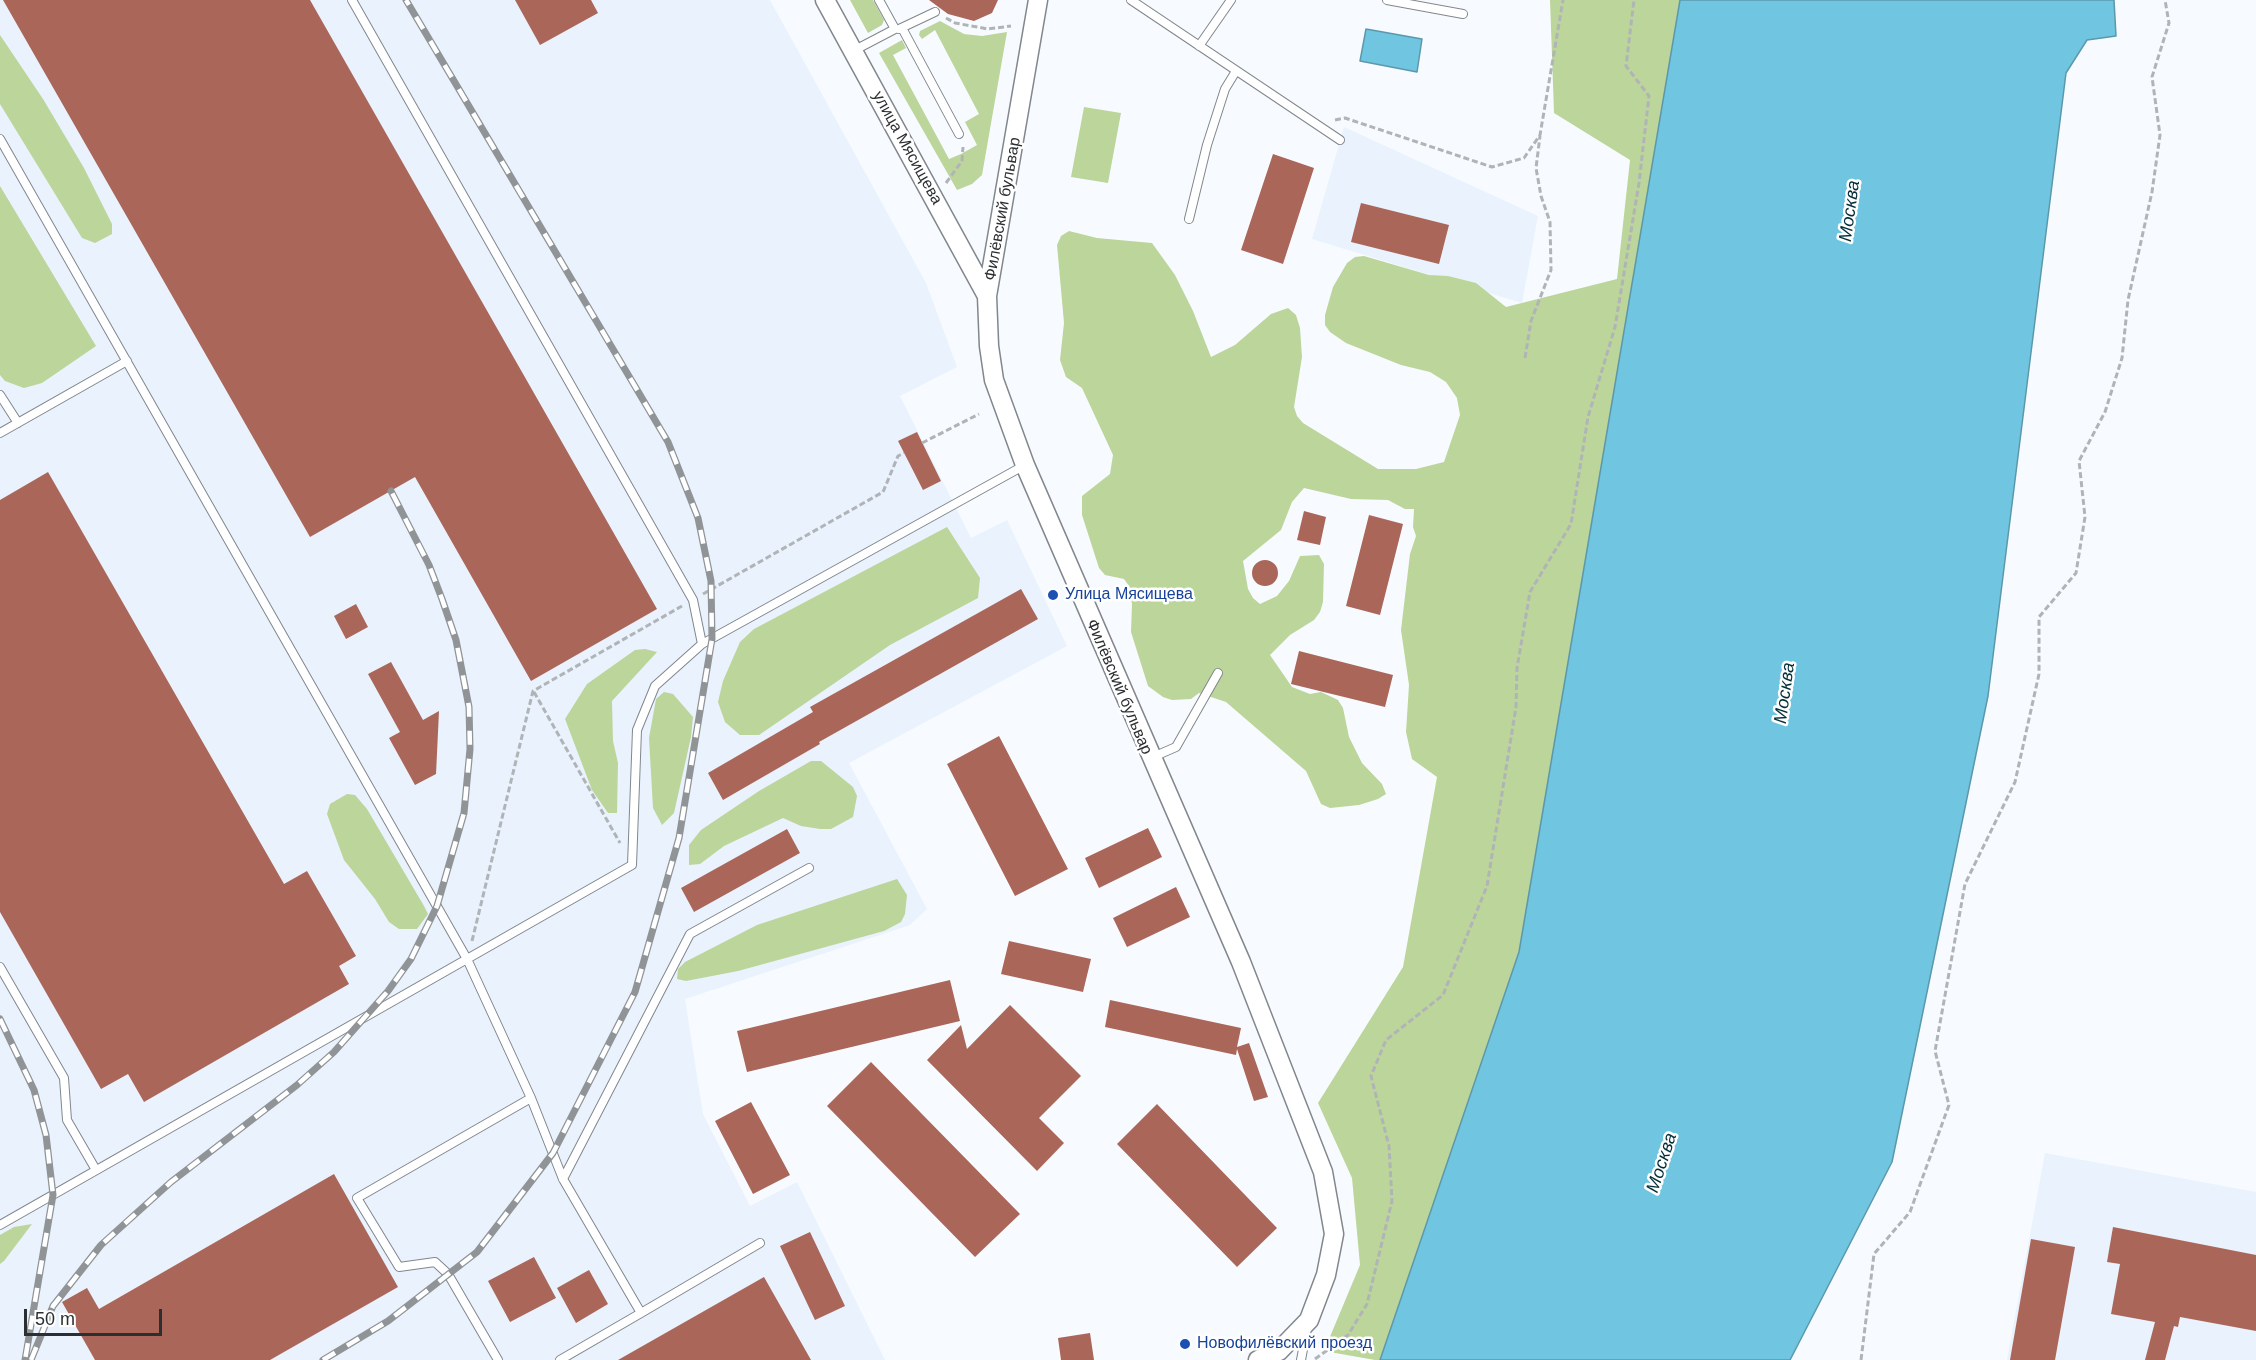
<!DOCTYPE html>
<meta charset="utf-8">
<style>
body{margin:0}
#map{position:relative;width:2256px;height:1360px;overflow:hidden;background:#f7fbff;font-family:Helvetica,sans-serif}
canvas{display:block}
.scale{position:absolute;left:24px;top:1309px;width:138px;height:27px;box-sizing:border-box;border:3px solid #2c2f31;border-top:0;padding-left:8px;font-size:18px;line-height:21px;white-space:nowrap;color:#2c2f31;-webkit-text-stroke:4px #fff;paint-order:stroke}
</style>
<div id="map">
<canvas width="2256" height="1360"></canvas>
<div class="scale">50 m</div>
</div>
<script>
const g = document.querySelector('canvas').getContext('2d');
g.lineJoin = 'round';
function fillPath(path, color) { g.fillStyle = color; g.fill(path, 'evenodd'); }
const poly = rows => new Path2D(rows.map(r => 'M' + r).join(''));
function strokePath(path, color, width, dash) { g.strokeStyle = color; g.lineWidth = width; g.lineCap = dash ? 'butt' : 'round'; g.setLineDash(dash || []); g.stroke(path); }
function write(font, color, halo, rows, align = 'center') {
  g.font = font + ' Helvetica,sans-serif'; g.lineWidth = 5; g.setLineDash([]); g.textBaseline = 'middle'; g.strokeStyle = halo; g.fillStyle = color; for (const [text, x, y, turn = 0] of rows) {
    g.save(); g.translate(x, y); g.rotate((+turn || 0) * Math.PI / 180); g.textAlign = isNaN(turn) ? turn : align; if (halo) g.strokeText(text, 0, 0); g.fillText(text, 0, 0); g.restore();
  }
}
const built = poly([
 [0,0,770,0,926,283,957,367,900,396,971,538,1007,520,1067,646,849,763,927,909,910,925,685,999,703,1114,750,1206,797,1182,885,1360,0,1360],
 [1344,127,1538,216,1522,303,1312,239],
 [2045,1153,2256,1192,2256,1360,2007,1360]
]);
const green = poly([
 [850,0,873,0,884,20,882,25,868,33],
 [1550,0,1680,0,1519,952,1380,1360,1375,1360,1324,1351,1360,1265,1352,1178,1318,1103,1403,967,1437,777,1412,759,1406,732,1409,685,1401,630,1410,554,1416,536,1413,527,1414,509,1405,509,1388,500,1351,499,1304,488,1292,502,1281,530,1243,561,1248,589,1253,598,1260,604,1277,596,1289,581,1300,556,1319,555,1324,564,1323,602,1320,612,1314,620,1290,635,1270,655,1292,687,1310,694,1321,692,1338,700,1343,708,1349,737,1362,763,1382,784,1386,794,1378,799,1359,805,1330,808,1321,804,1306,771,1226,702,1199,693,1191,699,1172,700,1163,697,1148,686,1131,632,1132,604,1129,586,1124,579,1105,575,1099,568,1082,515,1082,496,1110,474,1113,455,1082,388,1066,377,1060,360,1064,323,1057,245,1061,236,1069,231,1097,238,1152,243,1175,275,1193,311,1211,357,1235,345,1271,314,1288,308,1296,315,1300,328,1302,357,1294,407,1297,416,1303,423,1378,469,1416,469,1444,462,1460,415,1457,398,1446,382,1430,372,1401,365,1346,343,1330,332,1325,325,1325,315,1333,287,1347,263,1355,257,1364,256,1429,275,1448,276,1476,283,1506,307,1617,279,1630,160,1554,113],
 [940,21,964,34,982,36,1007,32,982,175,972,184,957,190,879,53,902,40,906,48,893,55,949,159,961,154,977,145,965,122,979,114,935,30,922,39,919,35,920,31],
 [0,35,43,99,84,168,112,224,112,234,95,243,82,238,0,104],
 [1084,107,1121,113,1108,183,1071,177],
 [0,186,96,346,42,383,24,388,5,381,0,375],
 [947,527,980,578,978,598,890,645,759,735,740,735,725,722,718,702,723,681,740,642,754,629],
 [645,649,657,652,612,701,613,741,618,763,617,813,608,813,592,790,565,719,587,684,635,650],
 [664,692,673,694,693,717,691,737,674,813,662,825,653,808,649,738,656,699],
 [811,761,821,761,853,787,857,796,853,817,831,829,820,829,801,826,783,818,724,846,700,864,689,865,689,845,701,830,759,791],
 [347,794,355,795,367,809,424,906,428,914,417,929,399,929,389,922,375,899,344,860,327,814,330,804],
 [897,879,907,895,905,914,901,922,884,931,738,971,686,981,677,979,678,969,685,962,757,925],
 [32,1224,4,1261,0,1264,0,1235,14,1227]
]);
const water = poly([
 [1680,0,2114,0,2116,36,2087,40,2066,73,1988,696,1892,1162,1790,1360,1380,1360,1519,952,1680,0],
 [1366,29,1422,39,1417,72,1360,61,1366,29]
]);
const building = poly([
 [3,0,310,0,657,609,531,681,415,477,310,537],
 [515,0,591,0,598,13,540,45],
 [929,0,998,0,992,13,974,21,948,14],
 [1273,154,1314,168,1283,264,1241,250],
 [1361,203,1449,225,1439,264,1351,242],
 [917,432,941,481,923,490,898,441],
 [48,472,284,884,307,871,356,956,339,966,349,984,144,1102,128,1074,101,1089,0,912,0,500],
 [1304,511,1326,517,1320,545,1297,540],
 [1369,515,1403,524,1380,615,1346,606],
 '1252 573a13 13 0 1 1 26 0a13 13 0 1 1-26 0Z',
 [1021,589,1038,619,819,742,820,744,723,800,708,773,813,712,810,707],
 [356,604,368,627,346,639,334,616],
 [1299,651,1393,675,1385,707,1291,684],
 [391,662,423,720,439,711,436,774,415,785,389,738,400,732,368,674],
 [999,736,1068,869,1015,896,947,764],
 [1148,828,1162,857,1099,888,1085,858],
 [787,829,800,853,694,912,681,888],
 [1176,887,1190,917,1127,947,1113,918],
 [1009,941,1091,959,1083,992,1001,974],
 [950,980,960,1021,747,1072,737,1031],
 [1110,1000,1241,1028,1237,1047,1249,1043,1268,1097,1254,1101,1237,1049,1236,1055,1105,1027],
 [1010,1005,1081,1076,1039,1118,1064,1143,1037,1171,927,1060,961,1025,967,1049],
 [871,1062,1020,1214,975,1257,827,1106],
 [751,1102,790,1175,753,1194,715,1121],
 [1157,1104,1277,1228,1237,1267,1117,1144],
 [334,1174,398,1287,270,1360,95,1360,62,1302,87,1288,99,1309],
 [2113,1227,2256,1255,2256,1331,2180,1317,2178,1327,2174,1326,2165,1360,2145,1360,2155,1322,2111,1314,2120,1264,2107,1262],
 [810,1232,845,1306,815,1320,780,1246],
 [2031,1239,2075,1247,2055,1360,2010,1360],
 [534,1257,556,1298,510,1322,488,1281],
 [589,1270,608,1304,576,1323,557,1288],
 [764,1277,811,1360,618,1360],
 [1090,1333,1094,1360,1061,1360,1058,1338]
]);
const path = poly([
 [946,18,955,23,988,29,1011,26],
 [1335,120,1345,118,1492,167,1524,158,1540,135,1563,0],
 [946,183,962,161,963,147],
 [1525,358,1531,321,1551,270,1550,222,1541,196,1536,168,1540,136],
 [922,443,979,414],
 [703,594,883,492,898,456,904,453],
 [534,692,620,843],
 [472,941,533,691,682,606],
 [1315,1359,1348,1335,1367,1304,1392,1201,1389,1146,1371,1076,1386,1040,1443,995,1487,886,1516,707,1517,668,1530,592,1571,524,1588,417,1615,327,1639,183,1649,96,1626,66,1634,0],
 [1861,1360,1874,1254,1910,1212,1949,1105,1935,1051,1965,884,2015,782,2039,674,2039,617,2076,573,2085,517,2079,461,2105,412,2122,358,2128,300,2152,192,2160,135,2152,77,2169,23,2165,0]
]);
const service = poly([
 [352,0,693,600,702,644],
 [1131,0,1340,140],
 [1387,0,1463,14],
 [902,28,959,134],
 [899,29,935,12],
 [1199,46,1231,0],
 [853,51,895,29,879,0],
 [0,139,467,959,531,1098,563,1179,641,1313,560,1360],
 [1189,219,1207,145,1225,89,1236,71],
 [0,395,18,423],
 [0,433,127,361],
 [1153,757,1176,747,1218,673],
 [0,967,64,1078,67,1120,96,1170],
 [563,1179,690,934,809,868],
 [0,1225,632,865,637,730,655,686,702,644,1025,465],
 [641,1313,760,1243],
 [498,1360,448,1274,435,1262,399,1267,357,1198,531,1098],
 [1301,1360,1307,1328]
]);
const tertiary = poly([
 [825,0,987,296],
 [1038,0,987,296,989,346,994,380,1025,465,1241,962,1323,1172,1334,1234,1326,1275,1309,1320,1279,1351,1258,1360]
]);
const rail = poly([
 [0,1019,34,1090,46,1135,53,1195,25,1360],
 [31,1360,53,1306,101,1245,171,1182,297,1085,334,1052,388,991,411,959,437,906,464,813,470,749,469,707,456,640,442,599,429,565,391,491],
 [323,1360,388,1321,477,1252,553,1153,635,992,679,838,712,639,711,581,698,518,668,442,406,0]
]);
const markers = [
 [1053,595,6,"#1a4fb4"],
 [1185,1344,6,"#1a4fb4"]
];
const streetNames = [
 ["улица Мясищева",907,148,61],
 ["Филёвский бульвар",1003,209,-80],
 ["Филёвский бульвар",1119,687,67]
];
const transitNames = [
 ["Улица Мясищева",1065,595],
 ["Новофилёвский проезд",1197,1344]
];
const waterNames = [
 ["Москва",1850,211,-82],
 ["Москва",1785,693,-82],
 ["Москва",1662,1163,-72]
];
fillPath(built, '#e9f2fd');
fillPath(green, '#bcd59a');
fillPath(water, '#70c5e0');
strokePath(water, '#5c98ac', 1.5);
fillPath(building, '#aa6659');
strokePath(service, '#81878d', 10);
strokePath(tertiary, '#81878d', 21);
strokePath(path, '#b0b4b7', 3, [6, 3]);
strokePath(service, '#fff', 8);
strokePath(tertiary, '#fff', 18);
strokePath(rail, '#909497', 7);
strokePath(rail, '#fff', 4.5, [14]);
for (const [x, y, r, color] of markers) { const dot = new Path2D(); dot.arc(x, y, r, 0, 2 * Math.PI); g.fillStyle = color; g.fill(dot); strokePath(dot, '#fff', 2); }
write('16px', '#2c2f31', '#fff', streetNames);
write('16px', '#164399', '#fff', transitNames, 'left');
write('italic 18px', '#042f3a', '#fff', waterNames);
</script>
